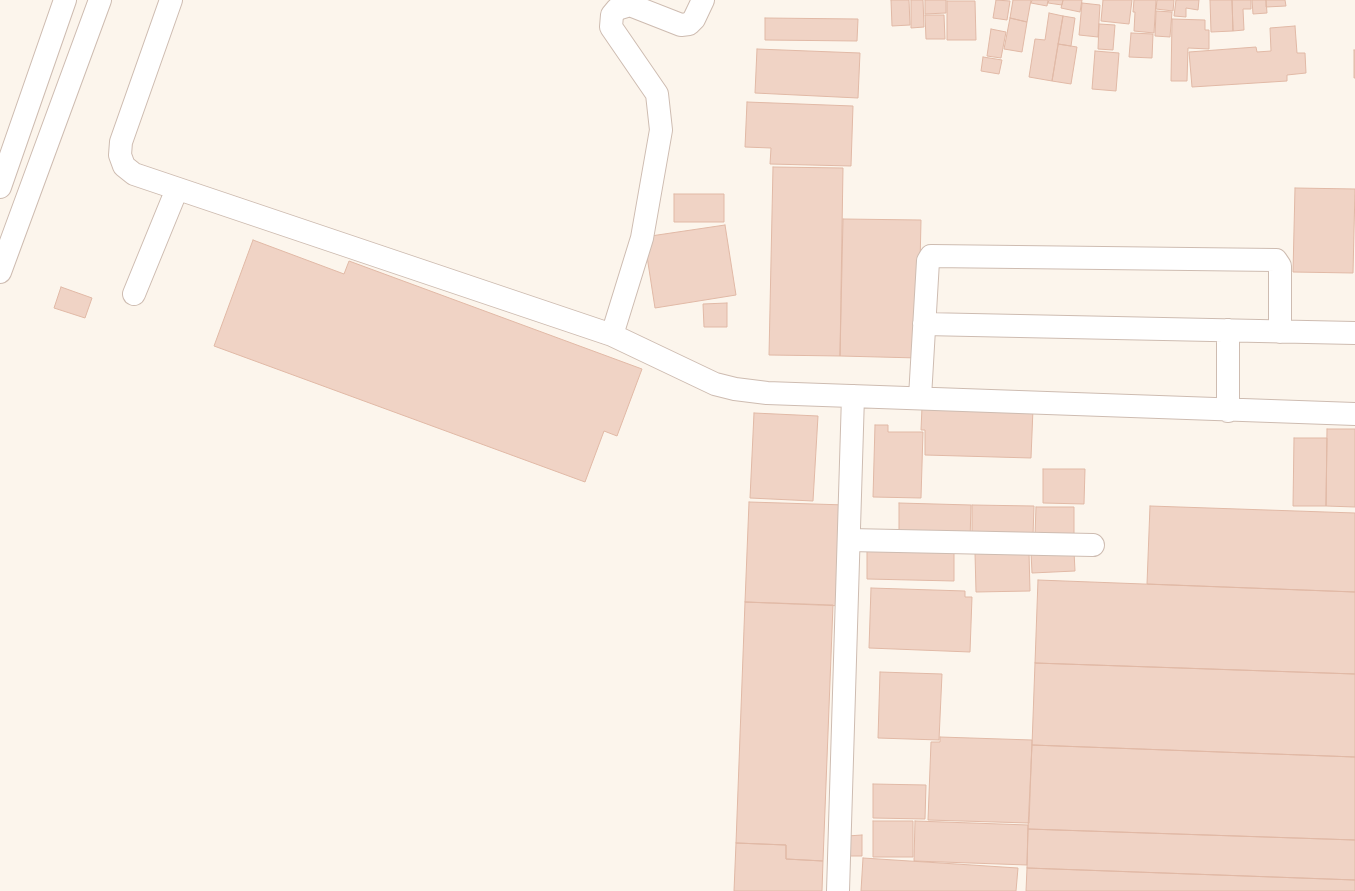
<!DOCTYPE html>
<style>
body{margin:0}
canvas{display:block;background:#fcf5ec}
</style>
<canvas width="1355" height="891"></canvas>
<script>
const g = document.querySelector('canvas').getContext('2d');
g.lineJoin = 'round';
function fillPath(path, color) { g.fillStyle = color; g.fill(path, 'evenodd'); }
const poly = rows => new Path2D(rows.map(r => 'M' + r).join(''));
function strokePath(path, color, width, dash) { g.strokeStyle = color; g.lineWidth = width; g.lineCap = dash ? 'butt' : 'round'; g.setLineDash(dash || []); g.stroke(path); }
const building = poly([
 [891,0,909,0,910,25,892,26,891,0],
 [911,0,923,0,924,27,911,28,911,0],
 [925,0,946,0,946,13,925,14,925,0],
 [996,0,1010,1,1007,20,993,18,996,0],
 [1013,0,1031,0,1027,22,1010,18,1013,0],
 [1032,0,1048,0,1047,6,1031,3,1032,0],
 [1049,0,1063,0,1062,5,1048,3,1049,0],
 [1063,0,1082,0,1080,12,1061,8,1063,0],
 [1103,0,1132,0,1129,24,1101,21,1103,0],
 [1134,0,1156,0,1154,33,1134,31,1135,12,1133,12,1134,0],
 [1157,0,1174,0,1173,11,1156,9,1157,0],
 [1176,0,1199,0,1198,10,1186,8,1186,17,1174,16,1176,0],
 [1210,0,1232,0,1233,31,1211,32,1210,0],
 [1232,0,1251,0,1251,9,1243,9,1244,30,1233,31,1232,0],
 [1252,0,1266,0,1267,13,1253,14,1252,0],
 [1266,0,1285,0,1286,6,1266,7,1266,0],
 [947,1,975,1,976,40,947,40,947,1],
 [1082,3,1100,5,1098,37,1079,35,1082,3],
 [1156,11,1172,12,1170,37,1155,36,1156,11],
 [1049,13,1063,16,1052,81,1029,77,1035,39,1045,40,1049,13],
 [925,15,944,15,945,39,926,39,925,15],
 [1063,16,1075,18,1071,46,1058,44,1063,16],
 [765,18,858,19,857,41,765,40,765,18],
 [1010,18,1027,22,1022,52,1004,49,1010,18],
 [1172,19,1205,20,1205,30,1209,30,1209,49,1188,48,1187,81,1171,81,1172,19],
 [1099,24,1115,25,1113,50,1098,49,1099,24],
 [1295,26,1297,53,1305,53,1306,73,1287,75,1287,81,1192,87,1189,52,1256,47,1257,52,1271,51,1270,28,1295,26],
 [991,29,1006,32,1001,58,987,56,991,29],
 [1131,33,1153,34,1152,58,1129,57,1131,33],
 [1058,44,1077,47,1071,84,1052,81,1058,44],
 [757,49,860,53,858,98,755,93,757,49],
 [1354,50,1355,50,1355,78,1354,78,1354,50],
 [1095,51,1119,53,1116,91,1092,89,1095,51],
 [983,57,1002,60,999,74,981,71,983,57],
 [747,102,853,106,851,166,770,164,771,148,745,147,747,102],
 [773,167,843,168,840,356,769,355,773,167],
 [1295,188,1355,189,1353,273,1293,272,1295,188],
 [674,194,724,194,724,222,674,222,674,194],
 [843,219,921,220,918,358,840,356,843,219],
 [725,225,736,295,655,308,644,237,725,225],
 [253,240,344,274,349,261,642,369,617,436,604,431,585,482,214,346,253,240],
 [61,287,92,298,85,318,54,308,61,287],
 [727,303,727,327,704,327,703,304,727,303],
 [922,407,1033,409,1031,458,925,455,925,430,921,430,922,407],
 [754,413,818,416,813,501,750,498,754,413],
 [875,425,888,425,888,432,923,432,921,498,873,497,875,425],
 [1327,429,1355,429,1355,507,1326,506,1327,429],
 [1294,438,1327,438,1326,506,1293,506,1294,438],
 [1043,469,1085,469,1084,504,1043,503,1043,469],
 [749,502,846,505,843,606,745,602,749,502],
 [899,503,971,505,970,541,899,532,899,503],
 [972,505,1034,506,1033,536,972,535,972,505],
 [1150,506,1355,513,1355,592,1147,584,1150,506],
 [1036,507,1074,507,1074,536,1035,535,1036,507],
 [867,546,954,548,954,581,867,579,867,546],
 [1074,551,1075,571,1032,573,1031,552,1074,551],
 [1029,552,1030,591,976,592,975,553,1029,552],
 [1038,580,1355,592,1355,674,1035,663,1038,580],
 [871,588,965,591,965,597,972,597,970,652,869,648,871,588],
 [745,602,833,605,823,861,786,859,786,845,736,843,745,602],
 [1035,663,1355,674,1355,757,1032,745,1035,663],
 [880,672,942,674,939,740,878,738,880,672],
 [940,737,1032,740,1029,823,928,820,931,742,940,742,940,737],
 [1032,745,1355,757,1355,840,1028,829,1032,745],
 [873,784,926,785,925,819,873,818,873,784],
 [873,821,913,821,913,857,873,857,873,821],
 [915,821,1028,825,1027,865,914,861,915,821],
 [1028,829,1355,840,1355,880,1027,868,1028,829],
 [862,835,862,856,847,856,847,836,862,835],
 [736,843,786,845,786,859,823,861,822,891,734,891,736,843],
 [863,858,1018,868,1016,891,861,891,863,858],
 [1027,868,1355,880,1355,891,1026,891,1027,868]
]);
const minor = poly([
 [171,0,121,142,120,155,124,166,134,174,612,335,715,384,735,389,767,393,1355,414],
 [0,187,65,0],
 [0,272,100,0],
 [134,294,177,189],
 [924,324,1355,333],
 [1228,330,1228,411],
 [612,335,642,238,661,130,657,94,611,27,612,15,617,9,630,5,681,25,689,24,694,19,703,0],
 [920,397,928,261,931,256,1276,260,1280,266,1280,332],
 [849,540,1093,545],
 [838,891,853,396]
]);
fillPath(building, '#f0d3c5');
strokePath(building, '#e1b9a6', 1);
strokePath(minor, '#cebcb1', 24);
strokePath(minor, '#fff', 22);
</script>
